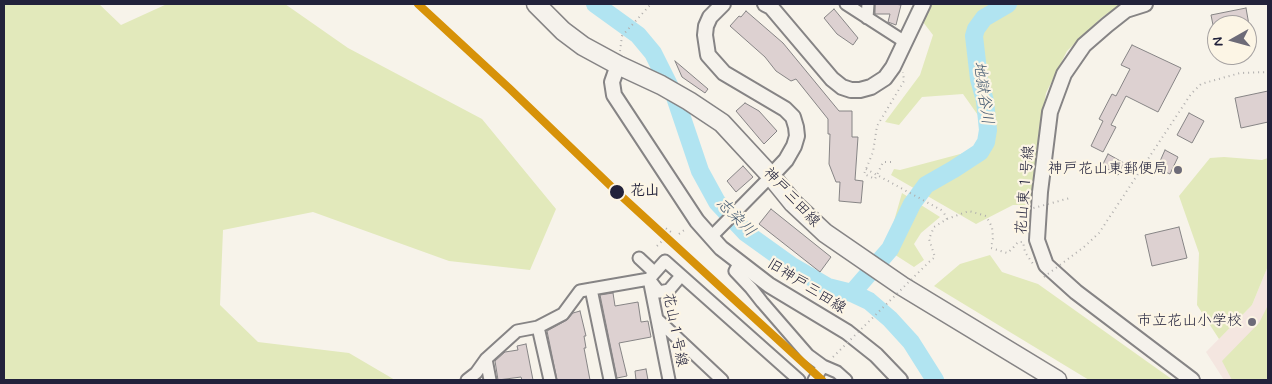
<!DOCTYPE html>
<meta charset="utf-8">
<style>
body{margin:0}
#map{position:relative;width:1272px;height:384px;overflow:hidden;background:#f7f3ea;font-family:Mynerve,sans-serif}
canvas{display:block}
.frame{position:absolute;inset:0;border:5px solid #22223b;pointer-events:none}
.north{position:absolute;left:1207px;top:15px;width:50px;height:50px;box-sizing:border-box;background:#fcf5e5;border:1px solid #a5a1a1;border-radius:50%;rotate:263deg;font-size:14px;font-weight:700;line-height:20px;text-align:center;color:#22223b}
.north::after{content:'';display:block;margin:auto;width:18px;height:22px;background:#6d6b78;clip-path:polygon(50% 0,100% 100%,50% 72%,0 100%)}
</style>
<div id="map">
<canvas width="1272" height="384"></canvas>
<div class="frame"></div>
<div class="north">N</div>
</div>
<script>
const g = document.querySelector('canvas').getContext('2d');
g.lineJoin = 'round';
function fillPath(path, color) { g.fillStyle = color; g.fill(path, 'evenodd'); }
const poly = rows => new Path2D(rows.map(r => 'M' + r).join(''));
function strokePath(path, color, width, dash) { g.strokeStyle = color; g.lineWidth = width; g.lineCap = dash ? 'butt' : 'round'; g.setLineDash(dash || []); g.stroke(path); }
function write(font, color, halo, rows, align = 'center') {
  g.font = font + ' Mynerve,"Klee One",sans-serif'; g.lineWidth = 4.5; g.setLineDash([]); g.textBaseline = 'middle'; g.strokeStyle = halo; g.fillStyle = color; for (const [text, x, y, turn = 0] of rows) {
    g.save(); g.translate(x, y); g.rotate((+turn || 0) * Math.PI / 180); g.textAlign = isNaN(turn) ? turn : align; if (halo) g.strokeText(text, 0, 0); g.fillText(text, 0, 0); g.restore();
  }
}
const built = poly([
 [1268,266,1268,380,1224,380,1206,352,1252,305]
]);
const green = poly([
 [4,4,99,4,121,25,167,4,285,4,348,48,482,119,556,209,530,270,449,261,313,212,223,230,220,305,258,342,349,353,395,380,4,380],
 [930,4,1121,4,1101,18,1067,51,1046,93,1030,205,1013,205,976,224,891,175,894,169,900,170,964,153,979,143,980,118,963,94,922,97,899,125,885,122,920,75,933,35,923,22],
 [1224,157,1262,160,1268,158,1268,266,1252,305,1219,339,1197,305,1199,253,1179,196,1210,158],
 [902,193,940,217,921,233,914,244,924,260,914,267,886,249],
 [990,255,1002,272,1038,284,1173,380,1089,380,934,286,960,264],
 [1268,305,1268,380,1232,380,1222,361,1259,323]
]);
const river = poly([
 [595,4,638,35,653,53,675,97,700,171,717,202,746,233,792,266,828,287,852,293,869,301,890,319,911,342,935,380],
 [852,293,890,249,912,204,926,185,954,169,980,152,986,142,988,130,985,101,979,79,974,36,976,29,984,18,1008,4]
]);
const building = poly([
 [875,4,895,4,901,5,896,25,888,22,890,14,875,14,875,4],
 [1246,8,1249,25,1213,25,1211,15,1246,8],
 [834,9,858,38,853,45,837,34,824,18,834,9],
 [746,11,783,43,839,111,852,111,852,137,858,137,855,180,863,181,861,203,839,201,840,182,836,182,829,164,830,134,828,134,828,119,796,79,791,81,776,71,765,57,730,26,739,16,741,17,746,11],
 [1132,45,1181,68,1158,112,1126,96,1111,125,1116,127,1103,152,1091,146,1103,121,1099,119,1112,94,1116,96,1130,69,1121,65,1132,45],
 [675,61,708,89,705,93,682,77,675,61],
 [1268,91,1268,122,1241,128,1235,98,1268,91],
 [745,103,759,111,777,131,764,144,736,111,745,103],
 [1189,113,1204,121,1192,143,1177,135,1189,113],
 [1165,150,1178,157,1170,174,1157,168,1165,150],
 [1108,154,1124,163,1118,175,1102,166,1108,154],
 [743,166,753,177,736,192,727,181,743,166],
 [771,209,831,257,820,272,759,224,771,209],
 [1179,227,1187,258,1152,266,1145,235,1179,227],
 [613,293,615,306,638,302,641,322,648,321,651,337,619,343,627,376,617,378,600,295,613,293],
 [580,311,586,336,584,336,586,348,584,348,590,380,557,380,547,331,567,320,573,313,580,311],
 [526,344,533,380,522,380,521,377,498,380,495,361,505,352,518,350,517,346,526,344],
 [646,369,648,380,636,380,635,371,646,369]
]);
const path = poly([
 [620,51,622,36,651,4],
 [891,162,883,162,875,179,864,174,873,152,877,126,904,81,903,72],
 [947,219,969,211,986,216,992,227,993,238,991,248,1007,253,1012,249,1018,242,1023,242,1025,252,1033,264],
 [679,234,687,228],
 [657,246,671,232,664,227],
 [1084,247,1099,233,1191,94,1201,84,1240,73,1268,72],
 [929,262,935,257,929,239,934,227,947,219,943,211]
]);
const minor = poly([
 [846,4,905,42],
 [867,18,868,4],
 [711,237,771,176],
 [639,258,654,272],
 [739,264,735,271,751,288,762,302,808,355,823,366,814,380],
 [591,289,610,380],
 [657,319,722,380],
 [538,327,550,380],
 [486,359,490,380],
 [823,366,837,372,846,380],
 [467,380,476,373,486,359,517,331,538,327,563,314,580,291,649,279,659,292,669,290,680,277],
 [669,380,649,279,665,261,799,380]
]);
const tertiary = poly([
 [723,4,710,17,706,26,705,35,708,55,724,73,785,109,793,117,796,127,797,136,794,146,786,160,771,176],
 [765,4,771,7,832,79,842,87,851,90,860,90,871,87,885,78,893,67,923,4],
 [1145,4,1126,10,1107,25,1084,45,1064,74,1050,112,1040,192,1037,240,1046,265,1076,292,1192,380],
 [618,65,612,82,614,95,697,221,721,248,769,285,847,332,876,355,900,380]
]);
const primary = poly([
 [536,4,563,31,583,46,618,65,661,85,689,101,722,123,771,176,793,203,825,233,902,286,1057,380]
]);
const pathBridge = poly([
 [866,169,943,211],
 [1019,212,1070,198],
 [1044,277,1084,247],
 [833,357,929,262]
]);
const rail1 = poly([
 [418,4,510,89,618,193,822,380]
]);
const markers = [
 [1178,170,5,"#6d6b78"],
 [617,192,8,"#22223b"],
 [1252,322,5,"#6d6b78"]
];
const poiNames = [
 ["神戸花山東郵便局",1168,170],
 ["市立花山小学校",1242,322]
];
const streetNames = [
 ["花山東１号線",1026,190,-85],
 ["神戸三田線",791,198,47],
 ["旧神戸三田線",806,287,32],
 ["花山１号線",674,330,79]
];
const stopNames = [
 ["花山",630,192]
];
const waterNames = [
 ["地獄谷川",982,93,82],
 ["志染川",735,218,45]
];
fillPath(built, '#f4e6e0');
fillPath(green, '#e2e9bb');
strokePath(river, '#b1e4f1', 18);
fillPath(building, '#ddd1d1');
strokePath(building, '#868485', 1);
strokePath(minor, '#868485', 15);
strokePath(tertiary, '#868485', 18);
strokePath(primary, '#868485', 21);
strokePath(path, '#b0aead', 2, [1, 4]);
strokePath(minor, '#f5f2ec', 11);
strokePath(tertiary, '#f5f2ec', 14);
strokePath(primary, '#f5f2ec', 18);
strokePath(pathBridge, '#b0aead', 2, [1, 4]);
strokePath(rail1, '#d79209', 8);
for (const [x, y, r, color] of markers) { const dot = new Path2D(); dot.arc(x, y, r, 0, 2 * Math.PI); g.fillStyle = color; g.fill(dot); strokePath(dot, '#fcf5e5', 2); }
write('15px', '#22223b', '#fcf5e5', poiNames, 'right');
write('15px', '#22223b', '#fcf5e5', streetNames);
write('bold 15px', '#22223b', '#fcf5e5', stopNames, 'left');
write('italic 16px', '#445a72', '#fcf5e5', waterNames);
</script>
